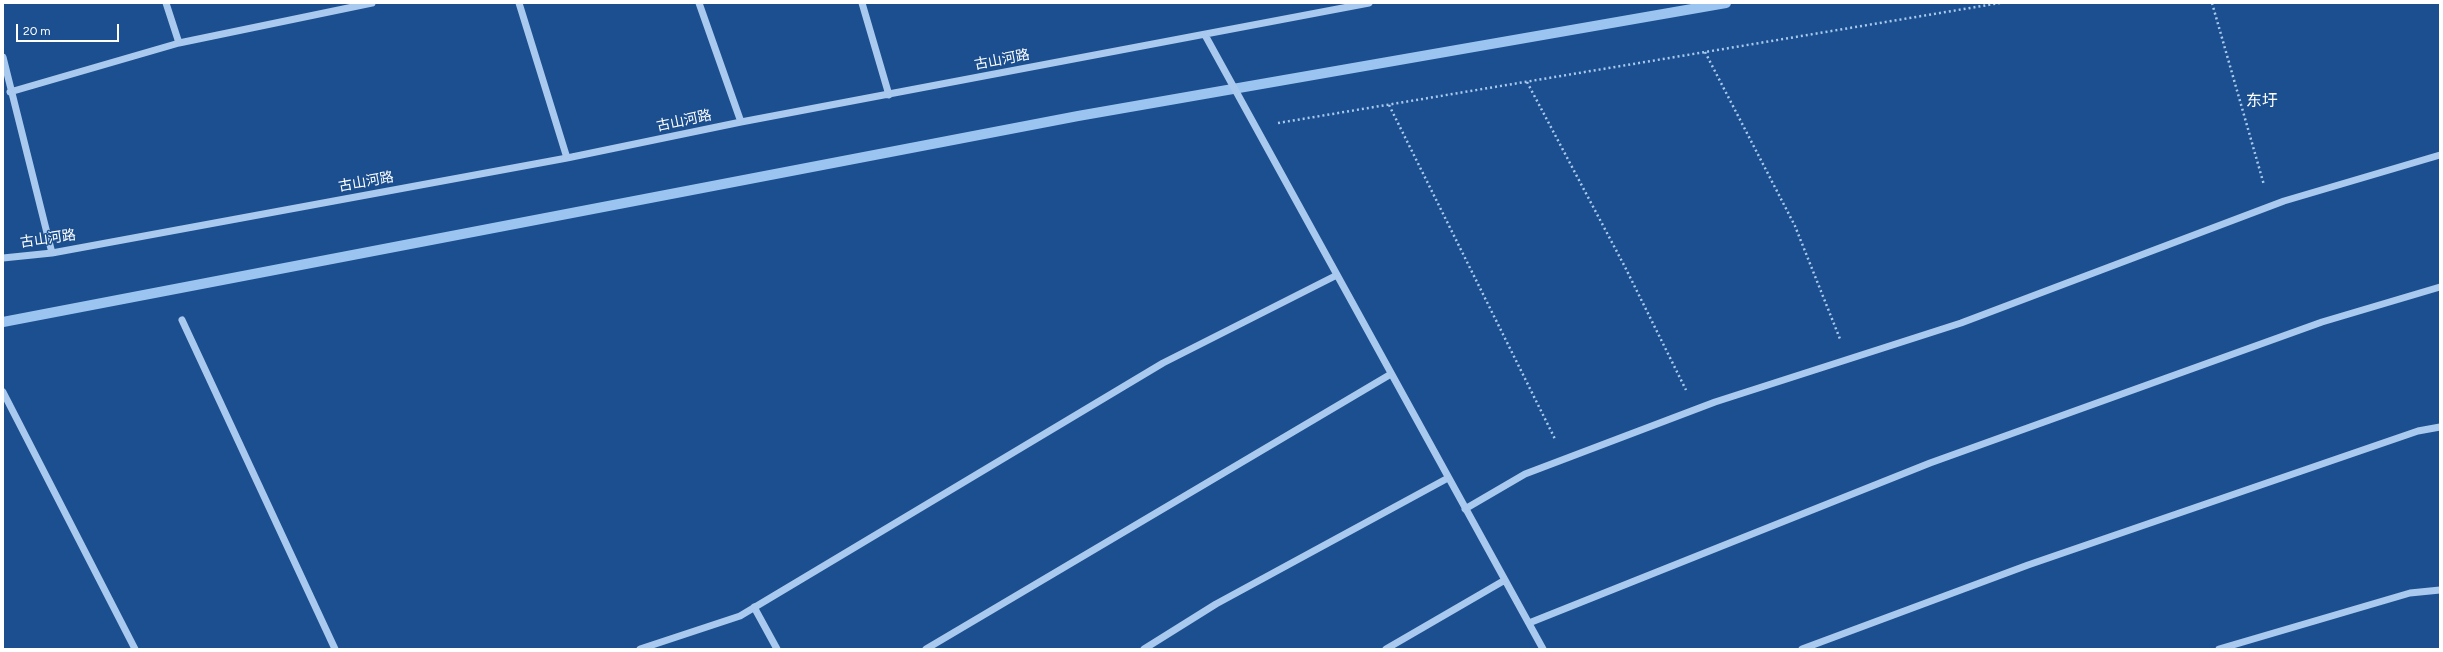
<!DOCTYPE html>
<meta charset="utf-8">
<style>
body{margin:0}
#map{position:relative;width:2443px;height:652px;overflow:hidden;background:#1b4f8f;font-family:Figtree,sans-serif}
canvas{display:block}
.frame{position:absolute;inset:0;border:4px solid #fff;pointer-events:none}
.scale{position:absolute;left:16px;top:24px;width:103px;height:18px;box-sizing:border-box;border:2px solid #fff;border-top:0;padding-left:5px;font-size:12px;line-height:14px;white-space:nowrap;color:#fff;-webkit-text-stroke:3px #1b4f8f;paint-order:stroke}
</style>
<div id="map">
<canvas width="2443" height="652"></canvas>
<div class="frame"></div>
<div class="scale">20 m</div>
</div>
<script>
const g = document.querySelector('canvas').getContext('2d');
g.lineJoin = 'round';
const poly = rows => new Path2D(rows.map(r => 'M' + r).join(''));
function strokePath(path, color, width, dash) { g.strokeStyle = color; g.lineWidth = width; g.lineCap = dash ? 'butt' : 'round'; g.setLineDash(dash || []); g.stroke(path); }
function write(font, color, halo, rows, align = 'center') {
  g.font = font + ' Figtree,"Noto Sans SC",sans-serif'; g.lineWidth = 3; g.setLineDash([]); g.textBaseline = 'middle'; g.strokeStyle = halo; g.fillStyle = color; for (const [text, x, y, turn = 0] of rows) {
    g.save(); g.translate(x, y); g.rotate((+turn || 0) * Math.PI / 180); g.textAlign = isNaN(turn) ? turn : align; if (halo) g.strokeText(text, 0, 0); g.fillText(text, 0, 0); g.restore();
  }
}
const stream = poly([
 [3,322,1078,116,1726,3]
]);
const path = poly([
 [2212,3,2264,185],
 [1705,52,1795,226,1840,339],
 [1527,82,1625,267,1686,390],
 [1389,105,1555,439],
 [1278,123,2000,3]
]);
const minor = poly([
 [166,3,179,43],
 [519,3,567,158],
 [699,3,741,122],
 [862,3,889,95],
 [1205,35,1543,649],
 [3,57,52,253],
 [10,92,179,43,372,3],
 [3,258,52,253,567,158,741,122,1369,3],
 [182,320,335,649],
 [3,392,135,649],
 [1465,509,1525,474,1715,402,1961,323,2284,201,2440,155],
 [754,607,777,649],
 [1529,623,1930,463,2322,322,2440,287],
 [640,649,740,616,1163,363,1337,275],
 [926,649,1391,374],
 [1144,649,1216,604,1448,478],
 [1386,649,1505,580],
 [1802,649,2028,565,2418,431,2440,427],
 [2219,649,2410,593,2440,590]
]);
const streetNames = [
 ["古山河路",1002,60,-11],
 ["古山河路",684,121,-12],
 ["古山河路",366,182,-10],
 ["古山河路",48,239,-8]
];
const quarterNames = [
 ["东圩",2262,101]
];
strokePath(stream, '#9cc4f0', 10);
strokePath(path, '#a9c9ee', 2.5, [2, 3]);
strokePath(minor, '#a9c9ee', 7);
write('14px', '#fff', '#1b4f8f', streetNames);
write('16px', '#fff', '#1b4f8f', quarterNames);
</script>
